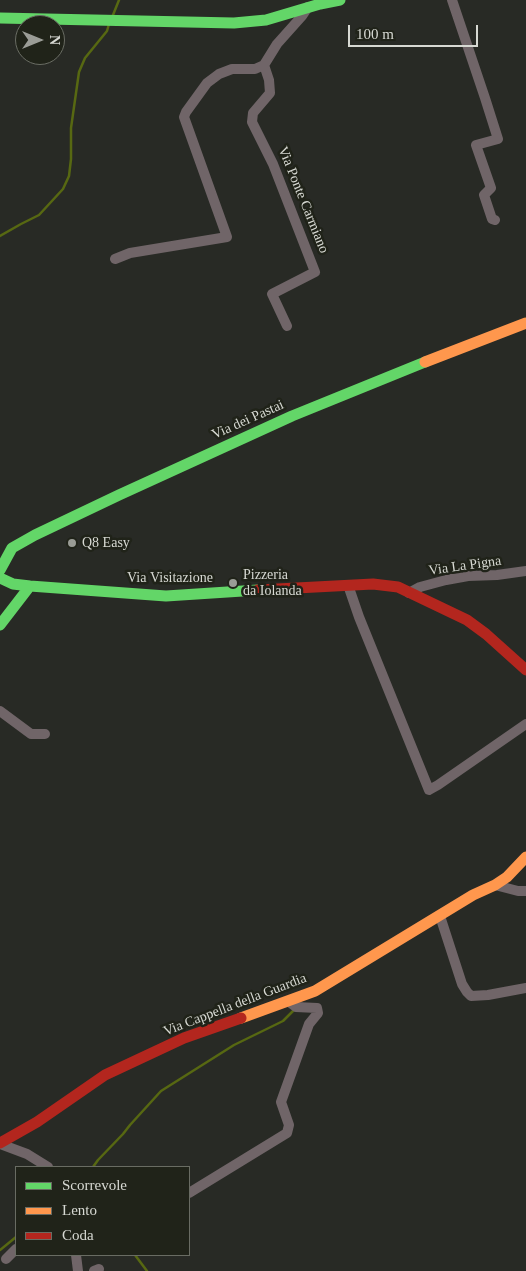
<!DOCTYPE html>
<style>
body{margin:0}
#map{position:relative;width:526px;height:1271px;overflow:hidden;background:#282a25;font-family:Georgia,serif}
canvas{display:block}
.legend{position:absolute;left:15px;top:1166px;width:175px;height:90px;box-sizing:border-box;background:#202319;border:1px solid #696c63;margin:0;padding:6px 9px;list-style:none;font-size:15px;color:#d7d9d3}
.legend li{display:flex;align-items:center;gap:10px;height:25px}
.legend b{width:25px;border:1px solid #696c63}
.north{position:absolute;left:15px;top:15px;width:50px;height:50px;box-sizing:border-box;background:#202319;border:1px solid #696c63;border-radius:50%;rotate:90deg;font-size:14px;font-weight:700;line-height:20px;text-align:center;color:#d7d9d3}
.north::after{content:'';display:block;margin:auto;width:18px;height:22px;background:#9a9c96;clip-path:polygon(50% 0,100% 100%,50% 72%,0 100%)}
.scale{position:absolute;left:348px;top:25px;width:130px;height:22px;box-sizing:border-box;border:2px solid #d7d9d3;border-top:0;padding-left:6px;font-size:15px;line-height:18px;white-space:nowrap;color:#d7d9d3;-webkit-text-stroke:4px #202319;paint-order:stroke}
</style>
<div id="map">
<canvas width="526" height="1271"></canvas>
<ul class="legend">
<li><b style="height:6px;background:#63d668"></b>Scorrevole</li>
<li><b style="height:6px;background:#ff974d"></b>Lento</li>
<li><b style="height:6px;background:#b3261e"></b>Coda</li>
</ul>
<div class="north">N</div>
<div class="scale">100 m</div>
</div>
<script>
const g = document.querySelector('canvas').getContext('2d');
g.lineJoin = 'round';
const poly = rows => new Path2D(rows.map(r => 'M' + r).join(''));
function strokePath(path, color, width, dash) { g.strokeStyle = color; g.lineWidth = width; g.lineCap = dash ? 'butt' : 'round'; g.setLineDash(dash || []); g.stroke(path); }
function write(font, color, halo, rows, align = 'center') {
  g.font = font + ' Georgia,serif'; g.lineWidth = 5; g.setLineDash([]); g.textBaseline = 'middle'; g.strokeStyle = halo; g.fillStyle = color; for (const [text, x, y, turn = 0] of rows) {
    g.save(); g.translate(x, y); g.rotate((+turn || 0) * Math.PI / 180); g.textAlign = isNaN(turn) ? turn : align; if (halo) g.strokeText(text, 0, 0); g.fillText(text, 0, 0); g.restore();
  }
}
const stream = poly([
 [113,15,119,0],
 [0,236,21,224,39,215,63,189,69,176,71,159,71,128,79,72,85,58,107,31,109,24],
 [93,1167,98,1160,123,1134,130,1125,161,1091,234,1045,283,1021,294,1010],
 [0,1250,16,1237],
 [135,1255,147,1271]
]);
const street = poly([
 [452,0,485,98,498,139,476,145,491,188,484,195,492,219,495,220],
 [264,65,269,80,270,93,253,113,252,122,273,164,315,272,272,294,287,326],
 [115,259,130,253,227,237,184,117,186,112,207,83,219,74,232,69,255,69,264,65,277,44,302,16,308,7],
 [348,585,359,617,429,790,438,785,526,724],
 [409,593,420,587,446,580,468,576,497,575,526,571],
 [0,711,31,734,45,734],
 [495,885,518,891,526,891],
 [440,916,462,984,467,992,471,996,488,995,526,988],
 [0,1144,27,1154,48,1167],
 [189,1193,287,1133,289,1125,281,1102,309,1024,318,1013,317,1008,296,1007,288,1001],
 [76,1255,78,1271],
 [6,1259,16,1249],
 [94,1271,99,1269]
]);
const fast = poly([
 [0,18,234,23,266,20,320,4,340,0],
 [0,570,12,548,35,535,119,495,292,416,425,362],
 [0,578,13,584,30,586,166,596,258,590],
 [0,625,30,586]
]);
const slow = poly([
 [425,362,526,323],
 [241,1018,315,991,473,895,495,885,507,877,526,857]
]);
const jam = poly([
 [258,590,373,584,398,587,467,620,486,634,526,670],
 [0,1143,37,1122,105,1075,184,1038,241,1018]
]);
const markers = [
 [72,543,5,"#9a9c96"],
 [233,583,5,"#9a9c96"]
];
const streetNames = [
 ["Via Ponte Carmiano",303,200,68],
 ["Via dei Pastai",248,420,-24],
 ["Via La Pigna",465,566,-8],
 ["Via Visitazione",170,578],
 ["Via Cappella della Guardia",235,1005,-21]
];
const poiNames = [
 ["Q8 Easy",82,543],
 ["Pizzeria",243,575],
 ["da Iolanda",243,591]
];
strokePath(stream, '#576812', 2.5);
strokePath(street, '#706568', 10);
strokePath(fast, '#63d668', 11);
strokePath(slow, '#ff974d', 11);
strokePath(jam, '#b3261e', 11);
for (const [x, y, r, color] of markers) { const dot = new Path2D(); dot.arc(x, y, r, 0, 2 * Math.PI); g.fillStyle = color; g.fill(dot); strokePath(dot, '#202319', 2); }
write('14px', '#d7d9d3', '#202319', streetNames);
write('14px', '#d7d9d3', '#202319', poiNames, 'left');
</script>
